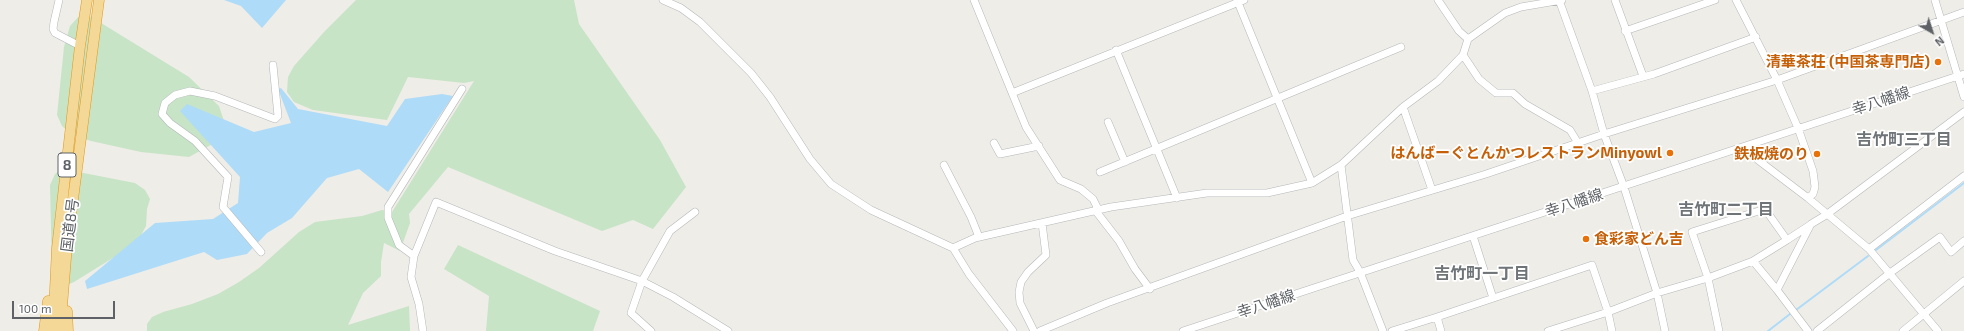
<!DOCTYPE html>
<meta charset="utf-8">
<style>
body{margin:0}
#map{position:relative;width:1964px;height:331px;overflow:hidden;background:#efede7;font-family:"Exo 2",sans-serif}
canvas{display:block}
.north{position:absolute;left:1912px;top:12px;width:40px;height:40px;-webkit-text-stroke:3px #fff;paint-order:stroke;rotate:141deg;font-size:11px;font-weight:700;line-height:16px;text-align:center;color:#5e6266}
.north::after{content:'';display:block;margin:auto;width:14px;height:18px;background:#5e6266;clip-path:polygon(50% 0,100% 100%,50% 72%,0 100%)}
.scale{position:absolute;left:12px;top:301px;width:103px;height:18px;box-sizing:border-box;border:2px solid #5e6266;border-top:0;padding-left:5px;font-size:12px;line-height:14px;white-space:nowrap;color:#5e6266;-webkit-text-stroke:3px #fff;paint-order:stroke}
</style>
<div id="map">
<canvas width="1964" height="331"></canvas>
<div class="north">N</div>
<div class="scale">100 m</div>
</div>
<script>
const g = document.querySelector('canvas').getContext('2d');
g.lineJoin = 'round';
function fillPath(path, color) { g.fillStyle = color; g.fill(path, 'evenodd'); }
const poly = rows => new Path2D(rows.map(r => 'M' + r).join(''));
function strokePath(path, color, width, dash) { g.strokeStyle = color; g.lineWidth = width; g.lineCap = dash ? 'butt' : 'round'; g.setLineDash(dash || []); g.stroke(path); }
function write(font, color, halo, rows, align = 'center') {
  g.font = font + ' "Exo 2","Noto Sans JP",sans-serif'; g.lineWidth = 3.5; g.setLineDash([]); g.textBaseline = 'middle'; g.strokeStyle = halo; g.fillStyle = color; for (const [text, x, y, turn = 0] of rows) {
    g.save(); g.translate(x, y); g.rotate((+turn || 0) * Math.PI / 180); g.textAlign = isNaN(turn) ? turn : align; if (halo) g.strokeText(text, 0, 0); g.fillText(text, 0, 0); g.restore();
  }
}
const green = poly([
 [356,0,574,0,579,24,660,140,686,187,653,229,633,220,602,231,448,167,409,214,410,223,400,251,384,243,381,262,381,276,363,293,348,325,409,306,410,331,147,331,147,324,152,317,163,312,192,304,218,294,239,282,259,268,299,232,315,222,362,216,382,210,392,212,474,81,464,83,408,77,387,120,313,110,294,102,287,92,288,77,294,66,324,32],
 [81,14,88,15,189,77,219,106,224,121,218,141,189,157,141,152,91,141,72,135,62,126,57,115,64,47,70,26],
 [63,169,135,183,145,190,150,199,147,209,146,226,140,237,116,256,74,282,62,287,52,271,50,185,55,174],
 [458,245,600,311,593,331,486,331,489,296,444,269]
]);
const water = poly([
 [224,0,286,0,262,28,241,6],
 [281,88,298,109,387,126,405,99,442,94,453,96,388,192,359,169,327,178,292,218,267,233,247,254,217,260,204,252,87,289,85,281,155,223,213,219,238,203,240,177,180,111,187,104,254,132,291,123,278,89]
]);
const stream = poly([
 [1876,250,1964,183],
 [1796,310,1868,256],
 [1768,331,1790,314]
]);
const minor = poly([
 [59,0,54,22,53,29,55,33,80,46],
 [663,0,681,8,700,22,751,73,770,97,810,159,831,184,871,210,953,248,969,274,1013,331],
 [974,0,1026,127,1060,180,1081,189,1093,199,1098,209],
 [1237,0,1312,183],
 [1438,0,1459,31,1468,39],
 [1559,0,1592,91,1604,134,1624,187,1657,293,1665,331],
 [1615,0,1643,76],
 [1736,0,1777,80,1798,128,1813,171,1815,187,1813,194,1808,198],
 [1935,0,1964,97],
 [1625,31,1715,0],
 [1116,50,1177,198],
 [1463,55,1479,79,1496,93,1513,93,1525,104,1570,130,1578,143],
 [1592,91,1654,74,1756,37],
 [1012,93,1244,0],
 [1403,107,1432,190],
 [1108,122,1125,162],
 [994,143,1000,154,1039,146],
 [1751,145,1758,160,1808,198,1869,249,1938,331],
 [944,165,971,217,979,237],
 [1341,165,1353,260,1360,272,1383,331],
 [1100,172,1401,47],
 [1095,210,1119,241,1135,269,1150,289],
 [1473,236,1493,298],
 [953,248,975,238,1111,207,1207,193,1267,193,1312,183,1341,165,1403,107,1438,81,1463,55,1468,39,1505,13,1521,7,1562,0],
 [1869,249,1964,176],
 [261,252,223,207,228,177,195,141,170,123,162,114,165,103,175,95,190,91,215,96,275,119,278,116,273,65],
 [414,256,399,245,388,218,388,207,462,89],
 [1753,261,1787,240],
 [1777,290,1808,331],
 [1437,317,1592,265,1608,312,1612,331],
 [423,331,419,304,411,277,414,256,436,202,555,251,642,281,673,297,728,331],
 [651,331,631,313,642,281,670,231,695,212],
 [1034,331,1020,303,1019,292,1021,282,1028,272,1046,255,1042,223],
 [1040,331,1107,303,1347,216,1486,174,1604,134,1777,80,1964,12],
 [1183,331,1964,74],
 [1392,331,1437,317,1441,331],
 [1548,331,1608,312,1657,293,1708,278,1753,261,1777,290,1811,224,1826,215,1964,112],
 [1719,331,1708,278,1692,232,1765,209,1787,240,1810,225],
 [1817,331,1890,273,1940,237,1951,252,1964,241],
 [1903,331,1964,281]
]);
const highway = poly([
 [67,311,68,331],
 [44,331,48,301],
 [53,331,57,248,80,46,87,0],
 [60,331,67,245,99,0]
]);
const markers = [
 [1938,62,4,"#e8710a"],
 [1670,153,4,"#e8710a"],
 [1817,154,4,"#e8710a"],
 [1586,239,4,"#e8710a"]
];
const shields = [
 [67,165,18]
];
const shieldNames = [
 ["8",67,165]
];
const foodNames = [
 ["清華茶荘 (中国茶専門店)",1930,62],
 ["はんばーぐとんかつレストランMinyowl",1662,153],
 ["鉄板焼のり",1809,154],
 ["食彩家どん吉",1594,239,"left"]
];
const streetNames = [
 ["幸八幡線",1881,101,-18],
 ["幸八幡線",1574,203,-18],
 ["国道8号",70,225,-83],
 ["幸八幡線",1266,304,-18]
];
const neighbourhoodNames = [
 ["吉竹町三丁目",1904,140],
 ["吉竹町二丁目",1726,210],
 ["吉竹町一丁目",1482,274]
];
fillPath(green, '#c7e4c6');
fillPath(water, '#aedbf8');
strokePath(stream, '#aedbf8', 2);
strokePath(minor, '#b4b7ba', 8);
strokePath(highway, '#e29713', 11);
strokePath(minor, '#fff', 7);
strokePath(highway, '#f4d898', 10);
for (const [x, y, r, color] of markers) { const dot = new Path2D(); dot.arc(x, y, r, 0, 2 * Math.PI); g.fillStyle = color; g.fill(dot); strokePath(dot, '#fff', 1.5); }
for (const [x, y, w] of shields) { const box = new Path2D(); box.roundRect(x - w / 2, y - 12, w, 24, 3); g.fillStyle = '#fff'; g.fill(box); strokePath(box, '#5e6266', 1); }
write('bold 14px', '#5e6266', null, shieldNames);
write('bold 15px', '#c56008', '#fff', foodNames, 'right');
write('15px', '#5e6266', '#fff', streetNames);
write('bold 16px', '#6f7478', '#fff', neighbourhoodNames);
</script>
